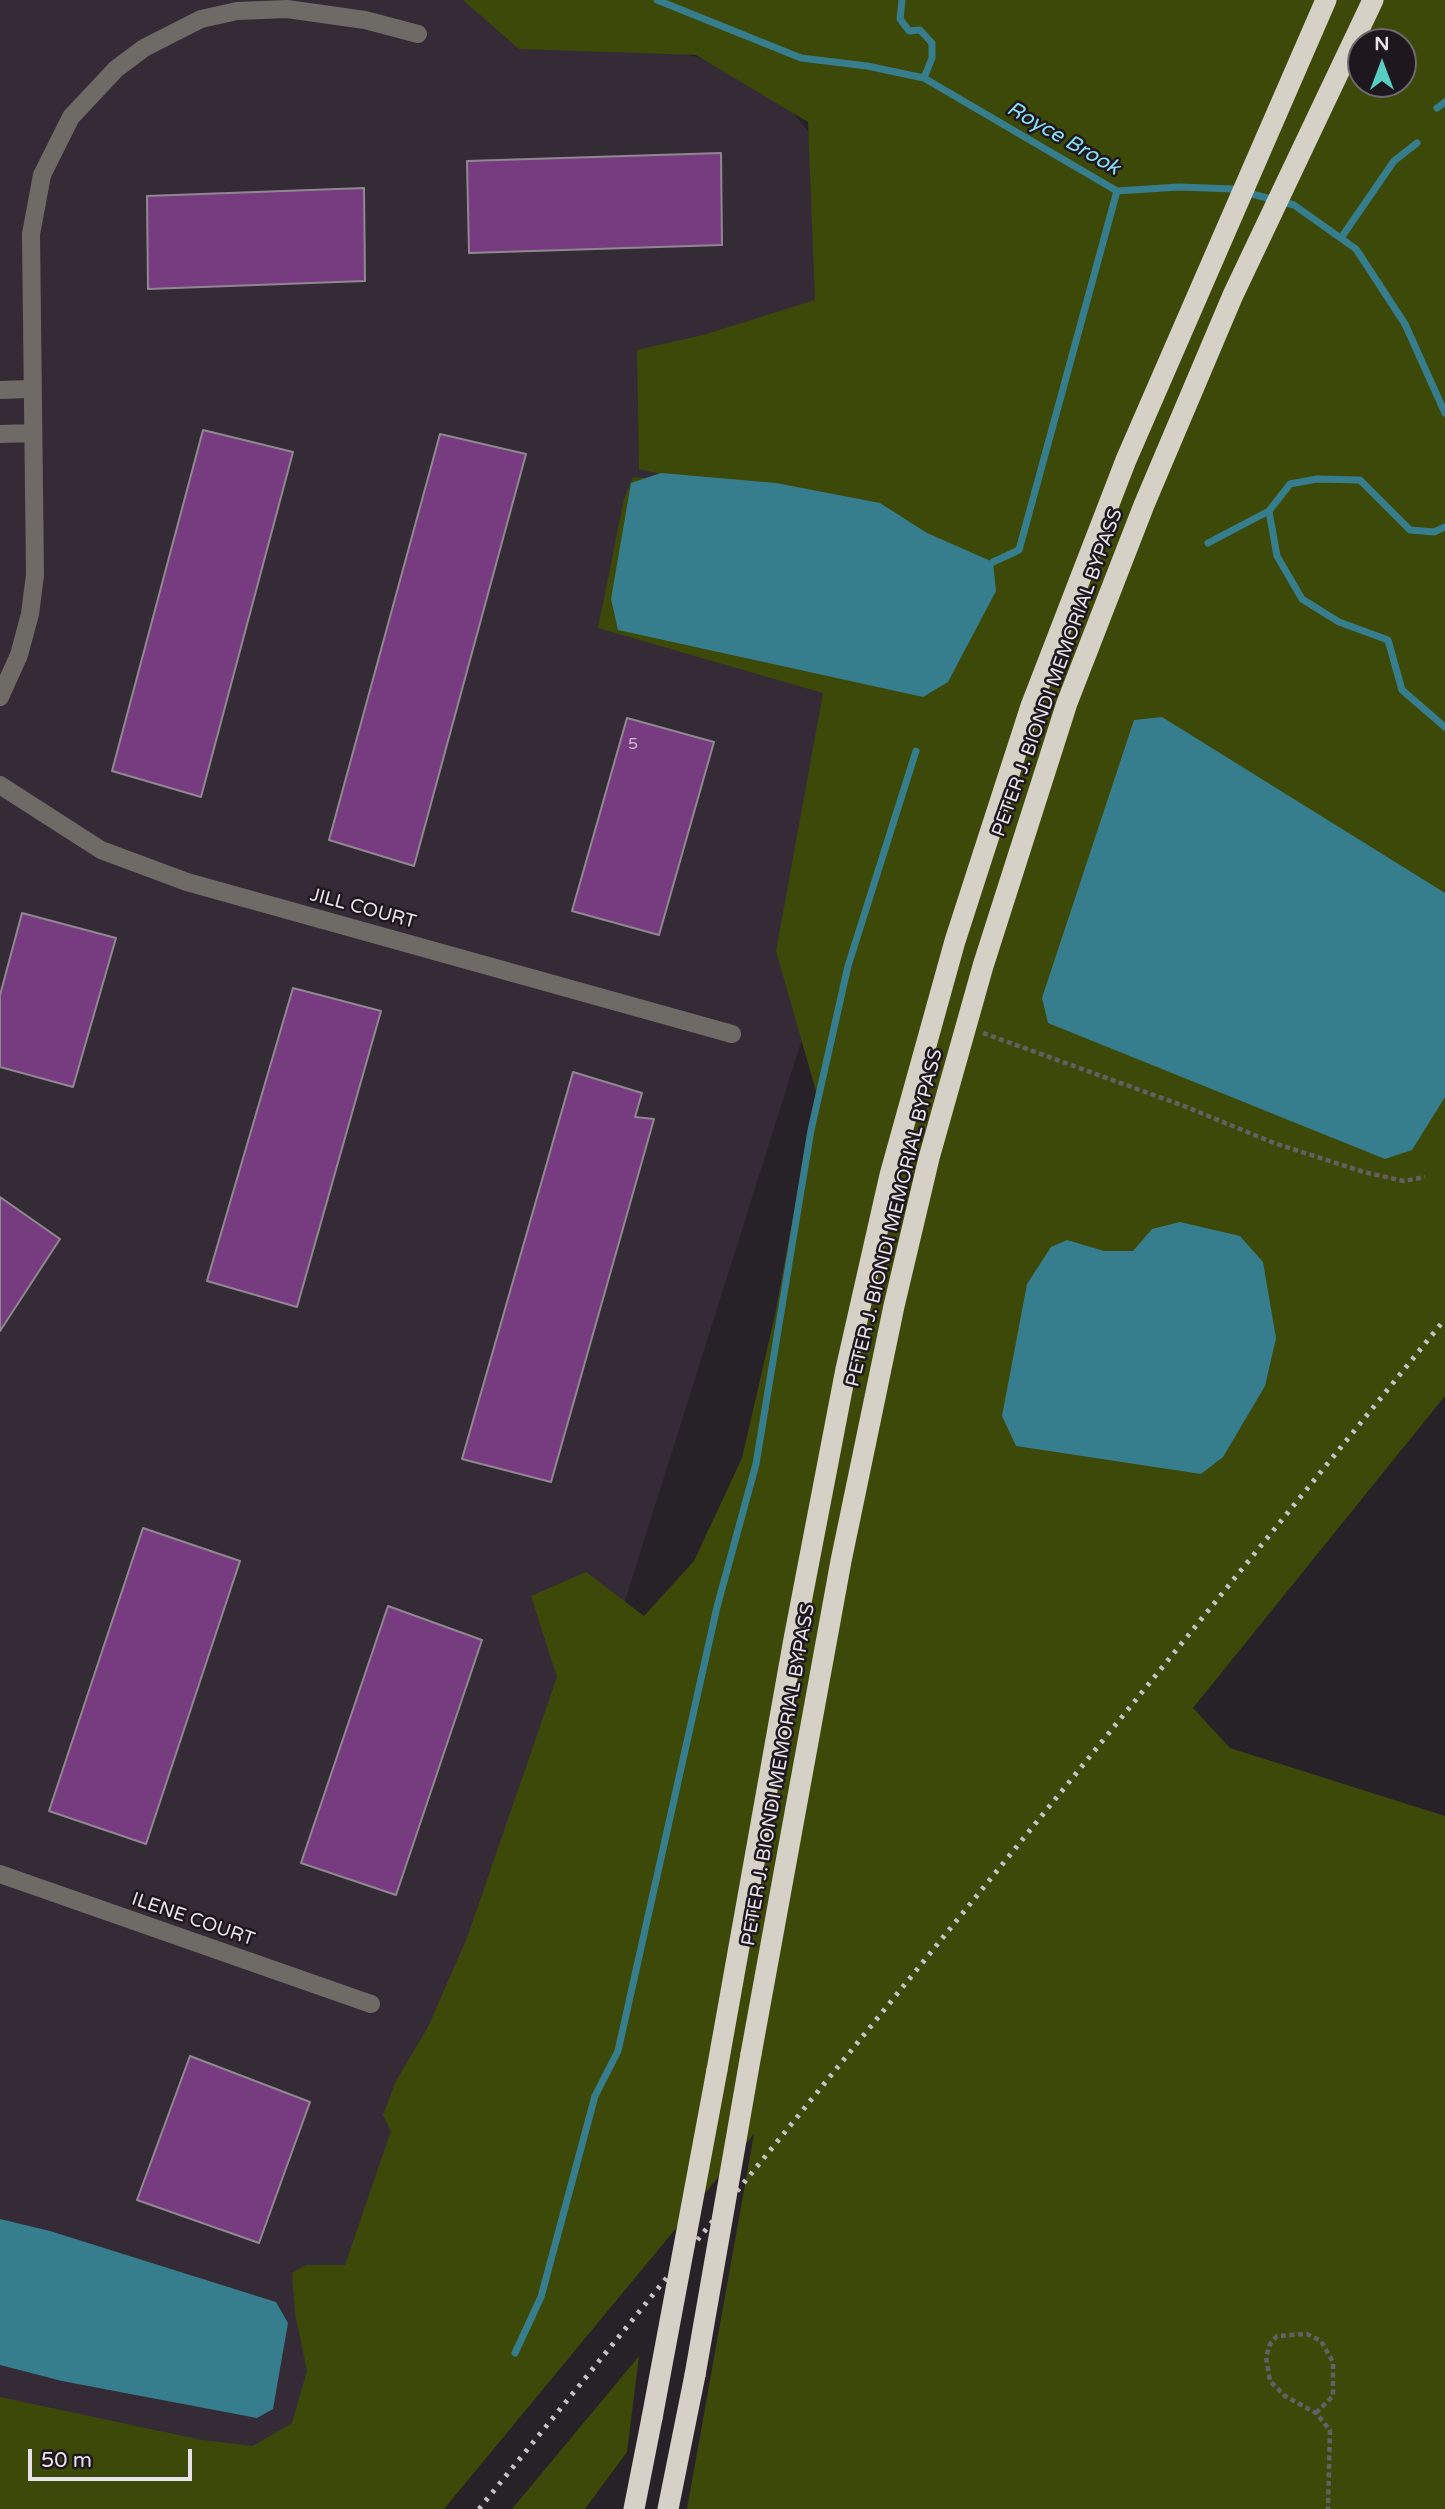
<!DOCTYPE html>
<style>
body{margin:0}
#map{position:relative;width:1445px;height:2509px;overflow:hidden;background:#272128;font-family:"Varela Round",sans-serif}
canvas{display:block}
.north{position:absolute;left:1347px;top:28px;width:70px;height:70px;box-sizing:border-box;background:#1e181e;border:2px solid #6e696f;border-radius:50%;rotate:0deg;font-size:19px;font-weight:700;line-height:28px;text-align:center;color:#e7e3e8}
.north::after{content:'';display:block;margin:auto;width:24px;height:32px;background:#57cec1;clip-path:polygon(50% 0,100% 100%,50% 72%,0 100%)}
.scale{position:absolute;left:28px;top:2449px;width:164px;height:32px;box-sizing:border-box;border:4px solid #e7e3e8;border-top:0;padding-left:9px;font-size:21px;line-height:24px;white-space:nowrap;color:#e7e3e8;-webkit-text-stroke:5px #1e181e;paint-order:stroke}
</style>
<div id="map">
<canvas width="1445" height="2509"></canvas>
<div class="north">N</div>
<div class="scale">50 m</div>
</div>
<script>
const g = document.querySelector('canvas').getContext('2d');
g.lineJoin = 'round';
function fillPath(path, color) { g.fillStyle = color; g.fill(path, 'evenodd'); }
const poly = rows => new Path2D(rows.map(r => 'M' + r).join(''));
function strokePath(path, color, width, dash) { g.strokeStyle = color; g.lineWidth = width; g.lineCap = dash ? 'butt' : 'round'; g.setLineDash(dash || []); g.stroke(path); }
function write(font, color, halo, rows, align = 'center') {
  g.font = font + ' "Varela Round",sans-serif'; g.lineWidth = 5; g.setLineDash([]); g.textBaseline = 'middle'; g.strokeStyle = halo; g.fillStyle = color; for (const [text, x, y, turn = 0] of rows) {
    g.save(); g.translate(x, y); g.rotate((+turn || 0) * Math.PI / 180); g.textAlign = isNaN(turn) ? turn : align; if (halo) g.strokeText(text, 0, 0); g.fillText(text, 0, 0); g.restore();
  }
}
const built = poly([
 [0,0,487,0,501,11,760,72,818,143,900,728,339,2509,0,2509]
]);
const green = poly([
 [463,0,1445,0,1445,1396,1193,1708,1230,1748,1445,1816,1445,2509,687,2509,754,2134,444,2509,0,2509,0,2397,202,2440,253,2446,292,2423,307,2371,295,2313,292,2273,306,2265,345,2265,391,2131,383,2115,396,2081,428,2027,467,1938,557,1677,531,1596,586,1572,644,1616,694,1561,742,1458,775,1315,816,1091,776,951,823,693,598,628,624,499,633,477,699,483,639,469,637,350,703,335,815,300,808,122,696,55,519,49],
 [1361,42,1403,42,1403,84,1361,84],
 [639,2356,627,2452,585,2509,512,2509]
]);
const water = poly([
 [661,473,776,483,880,503,927,533,993,562,996,591,948,682,923,697,618,630,611,599,631,483],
 [1162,717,1445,893,1445,1097,1412,1150,1385,1159,1048,1023,1042,998,1134,720],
 [1180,1222,1240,1236,1263,1262,1276,1338,1265,1386,1223,1457,1201,1474,1016,1446,1002,1416,1027,1284,1051,1247,1067,1240,1104,1251,1133,1251,1152,1229],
 [0,2219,50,2231,276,2302,288,2323,273,2409,257,2418,62,2381,0,2365]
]);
const stream = poly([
 [657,0,801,58,867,66,924,78,1117,191,1179,187,1233,189,1294,205,1356,249,1405,324,1445,413],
 [902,0,900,19,909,31,920,30,932,43,932,58,924,78],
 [1437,108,1445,102],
 [1341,238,1394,161,1417,143],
 [1445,527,1434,532,1410,530,1360,480,1317,479,1290,484,1269,511,1277,556,1302,599,1339,622,1388,640,1402,690,1445,727],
 [1208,543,1269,511],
 [993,562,1019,550,1117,191],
 [515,2353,541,2297,595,2096,618,2051,717,1607,756,1464,811,1130,848,966,916,751]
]);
const building = poly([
 [721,153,722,245,469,253,467,161,721,153],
 [364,188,365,281,148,289,147,196,364,188],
 [203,430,293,452,201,797,112,771,203,430],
 [440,434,526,454,414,866,329,840,440,434],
 [627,718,714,742,659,935,572,911,627,718],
 [22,913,116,938,73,1087,0,1067,0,995,22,913],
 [293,988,381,1011,297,1307,207,1281,293,988],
 [573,1072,642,1093,635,1117,654,1119,551,1482,462,1459,573,1072],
 [0,1197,60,1239,0,1331,0,1197],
 [143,1528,240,1561,146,1844,49,1811,143,1528],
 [388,1606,482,1640,396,1895,301,1863,388,1606],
 [190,2056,310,2102,259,2243,137,2200,190,2056]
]);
const path = poly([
 [983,1033,1184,1106,1274,1143,1364,1172,1404,1181,1425,1177],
 [1316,2413,1333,2396,1333,2362,1321,2341,1307,2334,1277,2336,1270,2344,1266,2357,1270,2381,1285,2396,1316,2413,1330,2430,1328,2509]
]);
const minor = poly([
 [0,390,31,389],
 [0,434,33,433],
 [0,697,19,655,30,614,35,575,31,234,42,175,71,117,116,69,144,48,201,19,237,11,287,9,365,20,418,34],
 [0,785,101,850,187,882,732,1034],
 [0,1874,371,2004]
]);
const highway = poly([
 [751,2054,841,1561,894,1306,929,1158,983,966,1067,703,1144,505,1233,295,1373,0],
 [717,2070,794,1639,846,1369,890,1175,955,941,1031,706,1126,460,1326,0],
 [634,2509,652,2418],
 [668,2509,695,2375]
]);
const rail = poly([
 [479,2509,1445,1319]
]);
const highwayBridge = poly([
 [695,2375,751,2054],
 [652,2418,717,2070]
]);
const numberNames = [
 ["5",633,745]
];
const streetNames = [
 ["PETER J. BIONDI MEMORIAL BYPASS",1058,673,-70],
 ["JILL COURT",363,909,15],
 ["PETER J. BIONDI MEMORIAL BYPASS",895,1218,-76],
 ["PETER J. BIONDI MEMORIAL BYPASS",779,1775,-80],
 ["ILENE COURT",193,1920,19]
];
const waterNames = [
 ["Royce Brook",1063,139,30]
];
fillPath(built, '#352b36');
fillPath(green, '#3d4909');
fillPath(water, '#367d8d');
strokePath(stream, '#367d8d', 7);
fillPath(building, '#763c7f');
strokePath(building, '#908891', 2);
strokePath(path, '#645f65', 4.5, [5, 3.5]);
strokePath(minor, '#6e6b67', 18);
strokePath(highway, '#d6d1c7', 21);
strokePath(rail, '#c6c2c7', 5, [3.5, 7]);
strokePath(highwayBridge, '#d6d1c7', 21);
write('16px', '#cbb9ce', null, numberNames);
write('19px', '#e7e3e8', '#1e181e', streetNames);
write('italic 21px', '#84dff5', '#1e181e', waterNames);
</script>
